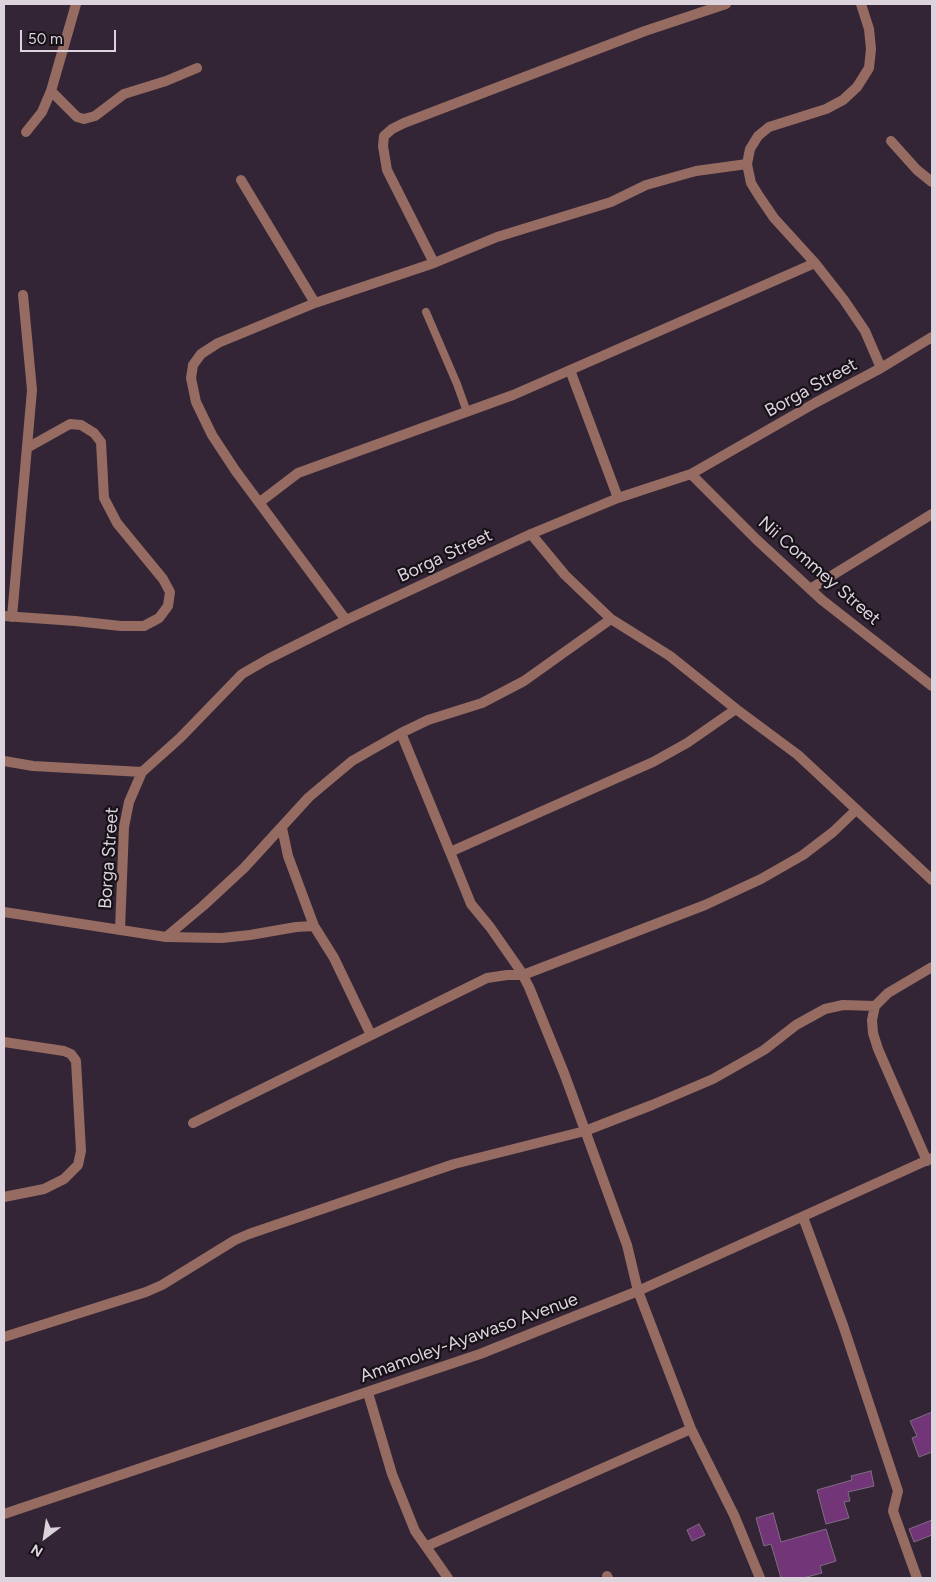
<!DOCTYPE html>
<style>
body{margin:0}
#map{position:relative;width:936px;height:1582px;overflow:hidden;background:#332535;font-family:Figtree,sans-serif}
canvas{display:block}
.frame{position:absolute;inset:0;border:5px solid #dcd3dd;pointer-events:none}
.north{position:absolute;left:20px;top:1512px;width:50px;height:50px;-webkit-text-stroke:4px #171118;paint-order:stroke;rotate:211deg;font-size:14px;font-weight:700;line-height:20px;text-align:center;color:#dcd3dd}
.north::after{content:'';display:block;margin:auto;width:18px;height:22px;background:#dcd3dd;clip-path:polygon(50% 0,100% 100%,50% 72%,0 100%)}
.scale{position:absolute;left:20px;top:30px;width:96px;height:22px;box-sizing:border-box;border:2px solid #dcd3dd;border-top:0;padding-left:6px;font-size:15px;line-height:18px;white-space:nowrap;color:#dcd3dd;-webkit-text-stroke:4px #171118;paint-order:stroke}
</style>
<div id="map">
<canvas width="936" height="1582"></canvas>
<div class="frame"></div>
<div class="north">N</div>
<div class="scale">50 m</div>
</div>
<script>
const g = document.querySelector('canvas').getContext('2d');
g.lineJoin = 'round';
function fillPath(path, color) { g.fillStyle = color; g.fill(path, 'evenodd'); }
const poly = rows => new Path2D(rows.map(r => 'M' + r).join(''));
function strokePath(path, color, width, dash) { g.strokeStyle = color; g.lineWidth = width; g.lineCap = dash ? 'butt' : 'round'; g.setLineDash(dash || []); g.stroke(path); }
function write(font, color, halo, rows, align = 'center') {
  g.font = font + ' Figtree,sans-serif'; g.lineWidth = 4.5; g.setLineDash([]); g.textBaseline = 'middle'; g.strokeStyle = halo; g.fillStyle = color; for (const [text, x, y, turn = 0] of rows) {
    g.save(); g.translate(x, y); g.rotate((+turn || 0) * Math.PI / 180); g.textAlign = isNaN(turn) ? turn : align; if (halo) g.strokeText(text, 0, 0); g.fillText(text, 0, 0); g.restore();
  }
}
const building = poly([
 [932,1412,932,1452,919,1457,912,1438,917,1436,910,1421,932,1412],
 [871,1471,874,1486,848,1492,850,1501,844,1502,849,1518,826,1524,817,1490,852,1480,851,1476,871,1471],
 [773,1513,781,1542,826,1529,836,1561,820,1566,822,1573,803,1578,781,1578,771,1544,764,1546,756,1518,773,1513],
 [932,1520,932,1535,914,1542,909,1529,932,1520],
 [699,1524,705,1535,692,1541,687,1530,699,1524]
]);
const service = poly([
 [426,312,457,384,467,412]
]);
const minor = poly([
 [861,4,869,29,871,49,869,68,857,87,843,100,826,109,769,127,758,136,750,149,747,164,751,183,759,196,774,218,815,263,844,300,865,331,881,368],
 [51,91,77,117,84,119,95,116,124,94,166,81,197,68],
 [26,132,42,112,51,91,76,4],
 [891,141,917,170,932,182],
 [241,180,315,303],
 [434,263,387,170,383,146,384,136,392,129,404,123,645,31,726,4],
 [570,370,618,498],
 [691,474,757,540,822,600,932,686],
 [260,502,298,473,513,395,815,263],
 [531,534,565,575,611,619,670,656,736,709,798,755,932,880],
 [810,589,932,514],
 [4,616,75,621,121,626,144,626,159,618,168,606,170,592,163,579,117,523,104,498,101,442,94,433,81,425,70,424,27,448],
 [12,617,32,390,23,295],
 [346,620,235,470,212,435,196,402,191,378,193,365,201,354,218,343,315,303,434,263,497,237,611,202,646,185,696,171,747,164],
 [736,709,687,743,653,762,450,852,471,904,490,927,520,970,529,987,564,1073,627,1245,638,1291,691,1429,734,1515,760,1578],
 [401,733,450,852],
 [4,761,33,766,142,772],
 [282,828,288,856,314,926,334,958,371,1035],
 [4,912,166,937,222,938,250,935,296,927,314,926],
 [120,930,124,827,129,802,142,772,180,738,242,674,268,659,346,620,531,534,618,498,691,474,815,403,881,368,932,337],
 [166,937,203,906,244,868,309,797,352,761,401,733,428,720,482,703,524,681,611,619],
 [4,1042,64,1051,71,1054,76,1061,81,1151,78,1165,64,1179,44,1189,4,1197],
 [193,1123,487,978,507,975,523,975,705,905,761,879,803,855,833,832,856,810],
 [927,1161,878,1049,873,1033,872,1020,875,1006,888,993,932,967],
 [803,1217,843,1325,898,1491,893,1511,917,1578],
 [4,1337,146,1292,162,1285,235,1240,249,1234,454,1164,585,1131,652,1105,713,1079,764,1050,796,1025,825,1009,843,1005,875,1006],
 [368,1393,392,1474,415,1531,448,1578],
 [427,1546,691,1429],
 [607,1576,608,1578]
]);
const tertiary = poly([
 [4,1514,480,1354,638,1291,932,1158]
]);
const streetNames = [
 ["Borga Street",811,388,-29],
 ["Borga Street",445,556,-25],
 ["Nii Commey Street",819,571,41],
 ["Borga Street",109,858,-86],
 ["Amamoley-Ayawaso Avenue",469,1338,-20]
];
fillPath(building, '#723678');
strokePath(building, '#7e6e80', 1);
strokePath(service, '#956b62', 8);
strokePath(minor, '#956b62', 10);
strokePath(tertiary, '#956b62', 10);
write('18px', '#dcd3dd', '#171118', streetNames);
</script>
